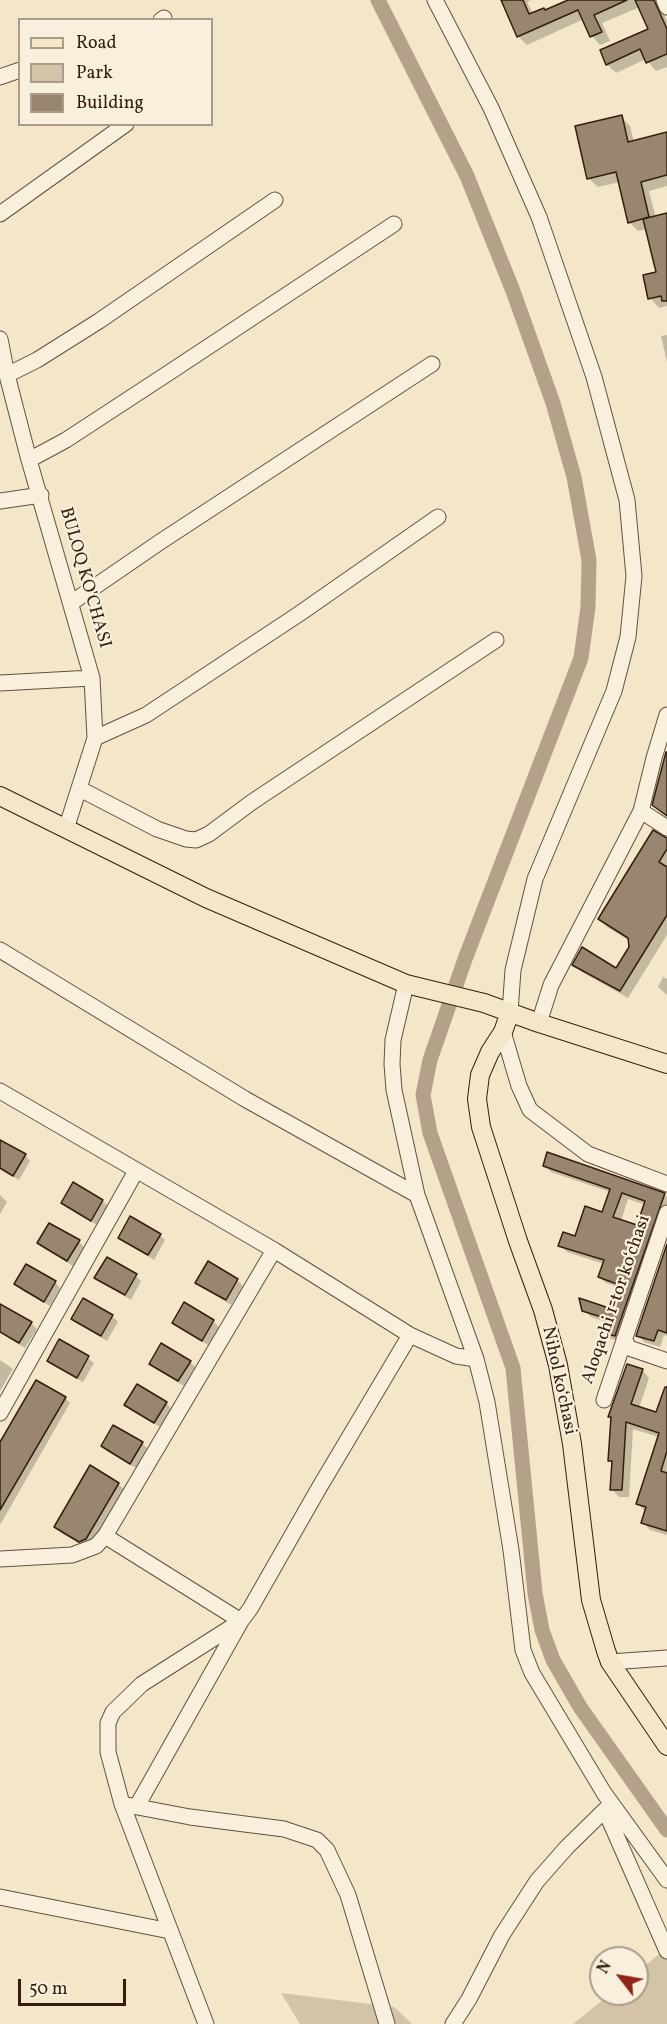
<!DOCTYPE html>
<meta charset="utf-8">
<style>
body{margin:0}
#map{position:relative;width:667px;height:2024px;overflow:hidden;background:#f4e6c9;font-family:Vollkorn,serif}
canvas{display:block}
.legend{position:absolute;left:18px;top:18px;width:195px;height:108px;box-sizing:border-box;background:#f8efdc;border:2px solid #aa9c8a;margin:0;padding:8px 10px;list-style:none;font-size:18px;color:#341f0e}
.legend li{display:flex;align-items:center;gap:12px;height:30px}
.legend b{width:30px;border:2px solid #aa9c8a}
.north{position:absolute;left:589px;top:1946px;width:60px;height:60px;box-sizing:border-box;background:#f8efdc;border:2px solid #aa9c8a;border-radius:50%;rotate:301deg;font-size:16px;font-weight:700;line-height:24px;text-align:center;color:#341f0e}
.north::after{content:'';display:block;margin:auto;width:21px;height:27px;background:#8f2418;clip-path:polygon(50% 0,100% 100%,50% 72%,0 100%)}
.scale{position:absolute;left:18px;top:1979px;width:108px;height:27px;box-sizing:border-box;border:3px solid #341f0e;border-top:0;padding-left:8px;font-size:18px;line-height:21px;white-space:nowrap;color:#341f0e;-webkit-text-stroke:4px #f8efdc;paint-order:stroke}
</style>
<div id="map">
<canvas width="667" height="2024"></canvas>
<ul class="legend">
<li><b style="height:8px;background:#f4e6c9"></b>Road</li>
<li><b style="height:16px;background:#d3c4a9"></b>Park</li>
<li><b style="height:16px;background:#98866f"></b>Building</li>
</ul>
<div class="north">N</div>
<div class="scale">50 m</div>
</div>
<script>
const g = document.querySelector('canvas').getContext('2d');
g.lineJoin = 'round';
function fillPath(path, color) { g.fillStyle = color; g.fill(path, 'evenodd'); }
const poly = rows => new Path2D(rows.map(r => 'M' + r).join(''));
function strokePath(path, color, width, dash) { g.strokeStyle = color; g.lineWidth = width; g.lineCap = dash ? 'butt' : 'round'; g.setLineDash(dash || []); g.stroke(path); }
function write(font, color, halo, rows, align = 'center') {
  g.font = font + ' Vollkorn,serif'; g.lineWidth = 4.5; g.setLineDash([]); g.textBaseline = 'middle'; g.strokeStyle = halo; g.fillStyle = color; for (const [text, x, y, turn = 0] of rows) {
    g.save(); g.translate(x, y); g.rotate((+turn || 0) * Math.PI / 180); g.textAlign = isNaN(turn) ? turn : align; if (halo) g.strokeText(text, 0, 0); g.fillText(text, 0, 0); g.restore();
  }
}
const green = poly([
 [667,1948,667,2024,573,2024,610,1994,637,1994,637,1972],
 [281,1993,394,2007,412,2024,300,2024]
]);
const shadow = poly([
 [502,0,531,0,527,2,533,14,546,12,572,0,658,0,667,21,667,67,656,71,646,59,616,73,607,64,650,30,640,7,602,23,610,41,600,45,592,36,584,19,527,45,518,36],
 [621,117,630,126,634,142,667,134,667,186,649,191,656,218,667,215,667,306,659,308,650,298,657,273,647,229,638,231,629,222,620,182,598,187,588,178],
 [667,335,667,362,661,336],
 [667,839,667,935,628,998,582,972,574,965,617,970,631,947,630,941,607,927,600,919],
 [663,977,667,979,667,995,658,987],
 [0,1141,25,1155,30,1161,19,1180,0,1169],
 [548,1154,667,1196,667,1213,621,1342,609,1338,603,1331,606,1322,591,1317,584,1310,610,1310,618,1287,606,1283,599,1277,604,1264,567,1252,560,1245,576,1238,603,1214,610,1192,551,1172,544,1165],
 [628,1199,646,1205,638,1227,621,1221],
 [0,1195,7,1202,0,1214],
 [102,1201,108,1206,97,1225,68,1208,62,1203],
 [160,1235,165,1240,154,1260,125,1243,120,1238],
 [79,1242,84,1247,73,1266,45,1249,39,1243],
 [667,1248,667,1336,664,1335,660,1347,644,1342,638,1335],
 [136,1276,141,1281,131,1300,102,1283,96,1278],
 [237,1280,243,1286,231,1305,203,1288,197,1283],
 [55,1282,60,1288,50,1306,21,1290,16,1284],
 [184,1304,213,1321,219,1327,208,1345,179,1328,174,1323],
 [0,1311,31,1323,37,1329,25,1348,0,1333],
 [112,1316,118,1322,107,1341,78,1324,73,1319],
 [60,1341,88,1358,94,1363,83,1382,54,1366,49,1360],
 [0,1360,13,1369,0,1391],
 [190,1362,195,1367,184,1386,156,1369,150,1364],
 [642,1370,649,1378,639,1408,657,1414,667,1384,667,1535,650,1530,643,1522,645,1511,638,1504,659,1437,633,1429,629,1497,619,1497,612,1489,613,1464,610,1460,612,1418,610,1416],
 [65,1398,70,1403,0,1525,0,1445],
 [166,1403,171,1408,160,1427,132,1411,126,1405],
 [142,1443,148,1449,136,1468,108,1452,102,1446],
 [90,1467,118,1484,124,1489,92,1544,85,1547,61,1533,56,1527]
]);
const canal = poly([
 [378,0,467,176,513,291,553,403,574,477,589,560,588,607,581,658,465,959,430,1060,423,1095,430,1133,513,1368,535,1593,542,1630,553,1660,580,1707,667,1830]
]);
const building = poly([
 [501,0,523,0,529,14,544,8,545,10,568,0,627,0,594,15,602,32,590,37,578,10,517,37,501,0],
 [635,0,654,0,667,29,667,54,646,63,640,49,606,65,600,50,648,29,635,0],
 [622,115,628,142,667,132,667,175,641,182,649,217,628,223,616,172,587,179,575,126,622,115],
 [667,213,667,301,662,301,661,296,648,299,643,275,656,272,643,219,667,213],
 [666,752,667,752,667,816,652,805,666,752],
 [653,830,667,838,667,849,659,862,667,867,667,915,620,991,572,965,582,947,616,968,629,947,628,938,598,919,653,830],
 [0,1140,26,1154,13,1176,0,1168,0,1140],
 [547,1152,665,1193,615,1336,601,1332,605,1318,582,1311,579,1298,609,1308,617,1284,598,1277,604,1260,558,1246,563,1232,575,1236,585,1206,602,1212,610,1189,543,1166,547,1152],
 [622,1193,645,1201,637,1225,613,1217,622,1193],
 [73,1182,103,1200,91,1221,61,1203,73,1182],
 [130,1216,161,1234,148,1255,118,1238,130,1216],
 [49,1223,80,1240,67,1261,37,1243,49,1223],
 [667,1244,667,1333,658,1330,654,1341,636,1336,667,1244],
 [107,1257,137,1274,125,1295,94,1278,107,1257],
 [208,1261,238,1279,226,1300,195,1283,208,1261],
 [26,1264,56,1281,44,1302,14,1284,26,1264],
 [83,1298,113,1315,101,1336,71,1319,83,1298],
 [184,1302,214,1320,202,1341,172,1323,184,1302],
 [0,1304,32,1322,19,1343,0,1332,0,1304],
 [59,1339,89,1356,77,1378,47,1361,59,1339],
 [161,1343,191,1361,178,1381,149,1364,161,1343],
 [627,1364,643,1369,631,1404,656,1412,665,1387,667,1387,667,1451,661,1471,667,1473,667,1531,641,1523,646,1507,636,1504,659,1433,626,1422,622,1490,610,1490,612,1461,608,1461,611,1417,608,1417,627,1364],
 [36,1380,66,1397,0,1510,0,1442,36,1380],
 [137,1384,167,1402,154,1423,124,1405,137,1384],
 [113,1425,143,1442,130,1464,101,1446,113,1425],
 [90,1465,119,1483,86,1539,79,1542,54,1527,90,1465]
]);
const minor = poly([
 [435,0,491,108,539,217,594,377,627,500,634,576,628,637,614,691,535,879,513,970,510,1012],
 [664,0,667,7],
 [161,20,164,18],
 [0,77,20,70],
 [0,214,126,124],
 [0,339,7,375,29,460,92,678,95,738,66,829],
 [7,375,37,360,99,321,275,200],
 [29,460,66,440,167,374,394,224],
 [0,501,41,495],
 [71,603,160,542,432,364],
 [0,683,92,678],
 [95,738,146,715,299,614,438,517],
 [80,789,157,829,186,839,196,840,209,834,252,802,496,640],
 [641,811,667,828],
 [0,950,245,1099,417,1195],
 [406,984,393,1040,392,1064,394,1090,417,1195,476,1359,487,1402,511,1550,523,1650,532,1673,604,1793,667,1880],
 [539,1023,551,985,641,811,654,758,667,715],
 [503,1032,519,1086,530,1110,588,1154,667,1184],
 [0,1091,274,1250,410,1335,456,1356,476,1359],
 [624,1339,629,1348,667,1361],
 [604,1400,667,1213],
 [0,1413,136,1171],
 [105,1536,241,1621,137,1806],
 [0,1559,72,1555,96,1546,105,1536,274,1250],
 [610,1662,667,1658],
 [122,1804,190,1817,284,1829,317,1840,327,1850,348,1895,387,2024],
 [605,1810,667,1951],
 [0,1897,170,1931],
 [206,2024,122,1804,108,1752,108,1723,113,1712,142,1684,241,1621,250,1609,319,1488,410,1335],
 [453,2024,469,1999,502,1935,537,1881,567,1847,611,1804]
]);
const major = poly([
 [0,796,206,898,406,984,484,1003,539,1023,667,1064],
 [510,1012,503,1032,490,1052,480,1075,477,1099,481,1127,518,1241,543,1310,558,1365,572,1444,591,1600,606,1651,610,1662,667,1746]
]);
const streetNames = [
 ["BULOQ KO'CHASI",84,578,74],
 ["Aloqachi 1-tor koʻchasi",617,1300,-71],
 ["Nihol koʻchasi",558,1381,78]
];
fillPath(green, '#d3c4a9');
fillPath(shadow, '#0003');
strokePath(canal, '#b3a289', 15);
fillPath(building, '#98866f');
strokePath(building, '#341f0e', 1.5);
strokePath(minor, '#64513d', 17);
strokePath(major, '#341f0e', 20);
strokePath(minor, '#f8efdc', 15);
strokePath(major, '#f4e6c9', 18);
write('18px', '#341f0e', '#f8efdc', streetNames);
</script>
